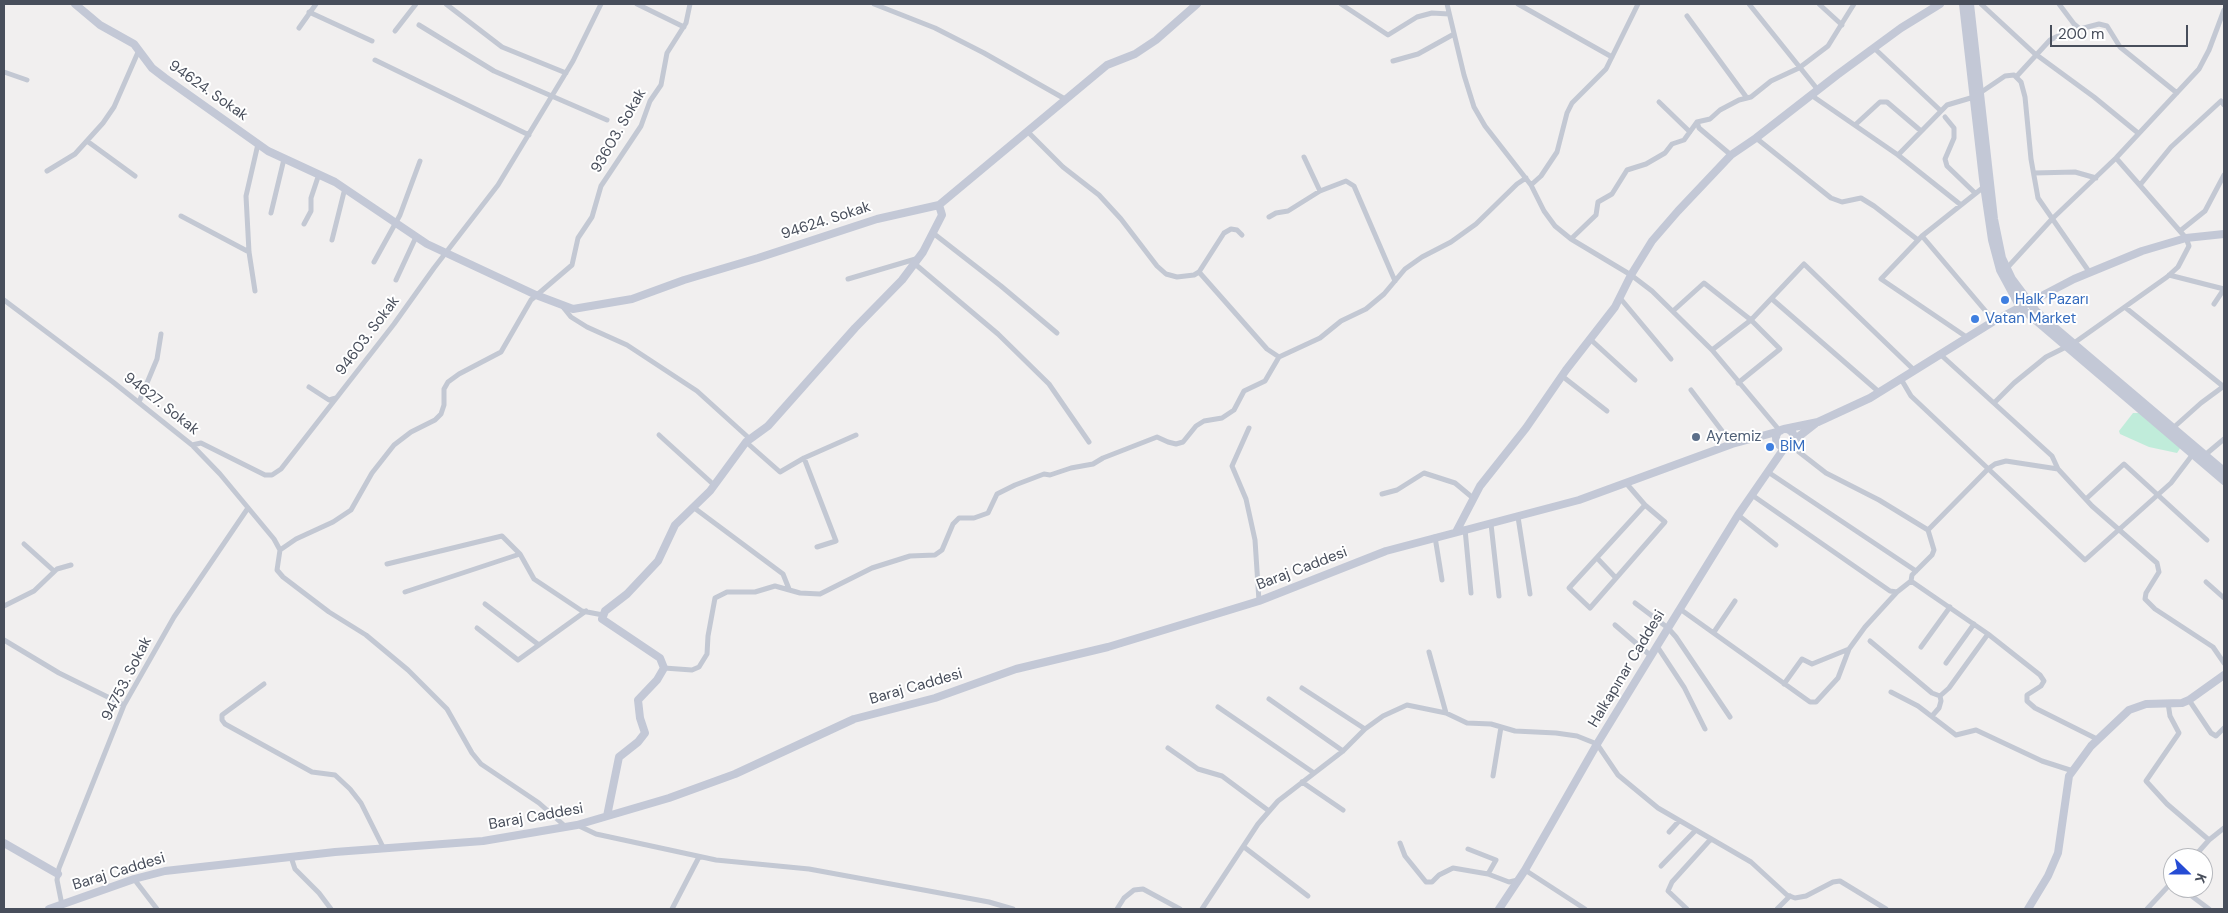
<!DOCTYPE html>
<meta charset="utf-8">
<style>
body{margin:0}
#map{position:relative;width:2228px;height:913px;overflow:hidden;background:#f1efef;font-family:"DM Sans",sans-serif}
canvas{display:block}
.frame{position:absolute;inset:0;border:5px solid #484e5b;pointer-events:none}
.north{position:absolute;left:2163px;top:848px;width:50px;height:50px;box-sizing:border-box;background:#fff;border:1px solid #b6b8bd;border-radius:50%;rotate:112deg;font-size:14px;font-weight:700;line-height:20px;text-align:center;color:#484e5b}
.north::after{content:'';display:block;margin:auto;width:18px;height:22px;background:#264cd4;clip-path:polygon(50% 0,100% 100%,50% 72%,0 100%)}
.scale{position:absolute;left:2050px;top:25px;width:138px;height:22px;box-sizing:border-box;border:2px solid #484e5b;border-top:0;padding-left:6px;font-size:15px;line-height:18px;white-space:nowrap;color:#484e5b;-webkit-text-stroke:4px #fff;paint-order:stroke}
</style>
<div id="map">
<canvas width="2228" height="913"></canvas>
<div class="frame"></div>
<div class="north">K</div>
<div class="scale">200 m</div>
</div>
<script>
const g = document.querySelector('canvas').getContext('2d');
g.lineJoin = 'round';
function fillPath(path, color) { g.fillStyle = color; g.fill(path, 'evenodd'); }
const poly = rows => new Path2D(rows.map(r => 'M' + r).join(''));
function strokePath(path, color, width, dash) { g.strokeStyle = color; g.lineWidth = width; g.lineCap = dash ? 'butt' : 'round'; g.setLineDash(dash || []); g.stroke(path); }
function write(font, color, halo, rows, align = 'center') {
  g.font = font + ' "DM Sans",sans-serif'; g.lineWidth = 4; g.setLineDash([]); g.textBaseline = 'middle'; g.strokeStyle = halo; g.fillStyle = color; for (const [text, x, y, turn = 0] of rows) {
    g.save(); g.translate(x, y); g.rotate((+turn || 0) * Math.PI / 180); g.textAlign = isNaN(turn) ? turn : align; if (halo) g.strokeText(text, 0, 0); g.fillText(text, 0, 0); g.restore();
  }
}
const green = poly([
 [2133,413,2141,413,2181,447,2177,453,2149,447,2120,434,2119,431]
]);
const street = poly([
 [446,4,502,47,566,73],
 [637,4,684,27],
 [874,4,935,28,984,53,1065,99],
 [1341,4,1388,35,1417,17,1432,13,1449,14],
 [1447,4,1464,75,1474,107,1485,126,1531,185],
 [1518,4,1612,57],
 [1638,4,1606,69,1572,103,1567,113,1557,152,1541,176,1531,185,1544,211,1555,226,1571,239,1631,275,1652,291,1712,350,1780,431],
 [1749,4,1818,90],
 [1819,4,1842,25],
 [1981,4,2034,53,2094,97,2138,133],
 [2059,4,2074,24,2080,29,2099,24,2107,26,2120,47,2177,93],
 [309,12,372,41],
 [1687,16,1747,98],
 [419,25,494,71,607,120],
 [299,28,316,4],
 [395,31,416,4],
 [1874,48,1941,111],
 [375,60,529,135],
 [1393,61,1418,54,1454,34],
 [4,72,27,80],
 [2016,77,2050,40,2076,27],
 [1811,95,1898,155,1961,205],
 [1659,102,1690,132],
 [1945,117,1954,128,1954,138,1945,159,1947,166,1975,193],
 [1697,122,1699,128,1731,155],
 [1855,125,1880,102,1887,102,1921,131],
 [1027,131,1063,167,1099,195,1121,219,1157,266,1166,274,1177,277,1194,275,1199,272,1267,349,1279,357,1320,338,1341,321,1366,309,1384,294,1405,269,1422,257,1451,242,1476,224,1517,184,1526,178],
 [1756,138,1831,198,1842,202,1861,198,1874,206,1918,240],
 [87,141,135,176],
 [1898,155,1947,105,1974,97,2005,76,2014,75,2021,82,2025,97,2031,159,2038,198,2090,273],
 [1304,157,1320,191],
 [47,171,75,154,103,123,114,107,139,50],
 [2034,173,2075,172,2096,178],
 [2140,185,2171,147,2221,101,2224,105],
 [271,213,284,159],
 [181,216,249,252],
 [1269,217,1276,213,1288,211,1320,191,1346,181,1354,186,1395,281],
 [304,224,311,211,311,198,319,174],
 [2180,231,2205,211,2224,175],
 [933,233,1001,286,1057,333],
 [1922,236,1994,321],
 [1571,239,1596,215,1598,202,1612,194,1627,170,1646,164,1665,153,1672,144,1684,140,1697,122,1710,119,1720,110,1739,100,1751,97,1771,81,1799,68,1828,46,1854,4],
 [332,240,345,188],
 [374,262,400,215,420,161],
 [915,264,998,334,1049,384,1089,442],
 [2007,268,2052,219,2116,158,2199,69,2209,50,2224,10],
 [1199,272,1224,233,1231,229,1237,230,1242,235],
 [2169,275,2224,289,2214,304],
 [848,279,919,258],
 [396,280,416,237],
 [255,291,249,252,246,196,258,144],
 [1620,298,1671,359],
 [1772,299,1879,392],
 [4,300,113,382,192,445,220,474,274,539,280,550],
 [563,307,571,317,587,327,627,345,697,391,750,439],
 [2126,308,2224,387],
 [1673,311,1704,283,1751,320,1780,349,1738,383],
 [1968,338,1881,279,1922,236,1985,186],
 [1590,339,1635,380],
 [1712,350,1751,320,1804,264,1915,371],
 [1941,355,2052,456,2058,469,2092,506,2157,563,2159,572,2146,593,2145,599,2155,609,2213,647,2224,663],
 [1562,376,1607,411],
 [1901,379,1911,396,2085,560,2171,483,2193,454],
 [309,387,329,400,336,398],
 [1691,390,1732,444],
 [139,402,157,359,161,334],
 [1994,403,2014,383,2046,357,2074,343,2167,277,2178,267,2189,246,2186,238,2116,158],
 [1249,428,1232,466,1246,499,1255,540,1259,601],
 [2173,428,2201,403,2224,386],
 [659,435,714,485],
 [746,442,780,472,804,458,856,435],
 [192,445,201,443,265,475,272,475,281,469,394,324,434,268,498,185,573,61,601,4],
 [1790,445,1826,473,1879,500,1928,530,1934,550,1932,555,1912,575,1911,581,1988,634,2040,675,2044,681,2041,686,2027,695,2027,701,2035,708,2097,739],
 [2205,455,2224,439],
 [804,458,836,541,817,547],
 [1768,472,1916,571],
 [1626,483,1645,505,1665,522,1590,608,1569,588,1645,505],
 [1382,494,1397,490,1424,473,1455,483,1473,498],
 [1752,495,1890,591,1897,592,1911,581],
 [2086,499,2124,464,2207,540],
 [693,507,783,574,789,589],
 [1738,515,1776,545],
 [1518,517,1530,594],
 [1491,524,1499,596],
 [1465,529,1471,593],
 [1928,530,1988,469,1995,464,2006,461,2058,469],
 [1435,537,1442,580],
 [24,544,54,571],
 [280,550,296,539,333,522,351,510,372,473,394,445,411,432,435,420,441,414,444,405,444,389,448,382,459,374,501,352,531,300,572,265,578,238,592,217,601,186,641,126,650,101,661,85,667,53,686,23,690,4],
 [280,550,277,570,283,577,329,612,366,635,408,670,447,709,472,753,481,764,539,803,566,827],
 [1597,558,1616,578],
 [387,564,502,536,520,554],
 [2206,582,2224,598],
 [405,592,520,554,534,579,582,611,603,615],
 [1635,603,1668,628,1676,637,1730,717],
 [485,604,539,645],
 [4,606,34,591,57,569,71,565],
 [1680,609,1810,702,1816,702,1838,678,1849,649],
 [1615,625,1651,656],
 [477,628,518,660,586,611],
 [1714,632,1735,601],
 [4,640,59,673,124,705],
 [1870,641,1932,693,1940,696,1949,688,1988,634],
 [1657,646,1684,687,1705,729],
 [1921,647,1950,607],
 [1429,652,1446,713],
 [1946,663,1974,624],
 [664,668,692,670,699,667,707,654,708,636,715,598,727,592,755,592,775,586,800,593,820,594,872,568,910,556,935,555,942,550,953,524,959,518,974,518,988,513,997,494,1015,485,1044,474,1050,475,1071,468,1093,464,1103,458,1157,437,1168,442,1176,444,1183,442,1196,426,1204,421,1222,418,1234,410,1244,391,1265,381,1279,357],
 [264,684,222,715,222,720,225,724,312,772,335,775,350,789,361,803,384,849],
 [1784,684,1802,659,1812,664,1849,649,1865,627,1897,592],
 [1302,688,1365,729],
 [1891,692,1918,706,1956,735,1976,730,2042,761,2073,771],
 [1269,699,1343,751],
 [2189,700,2211,733,2216,736,2224,728],
 [2168,703,2170,716,2179,733,2146,781,2167,804,2209,840],
 [1218,707,1314,773],
 [1932,716,1939,708,1941,701,1940,696],
 [1168,748,1198,769,1222,776,1269,811],
 [1493,776,1501,727],
 [1302,782,1343,810],
 [577,825,596,834,716,860,809,869,989,902,1013,909],
 [1669,832,1679,821],
 [1400,843,1405,856,1426,882,1432,882,1439,875,1453,868,1488,874,1509,882,1518,880],
 [1244,847,1308,896],
 [1468,849,1496,860,1488,874],
 [291,857,295,869,319,893,331,909],
 [2193,858,2209,840,2224,828],
 [1661,866,1695,831],
 [1525,870,1585,909],
 [134,879,157,909],
 [2181,888,2209,909],
 [62,905,57,880,59,868,124,705,174,617,248,508],
 [672,909,699,857],
 [1117,909,1124,898,1134,890,1143,889,1180,909],
 [1202,909,1258,824,1278,801,1343,751,1365,729,1383,716,1407,705,1446,713,1467,723,1491,724,1515,731,1556,733,1577,736,1597,744,1618,775,1658,808,1751,862,1787,895,1795,898,1806,896,1833,882,1840,881,1886,909],
 [1687,909,1668,891,1672,882,1710,840],
 [1777,909,1790,896],
 [2147,909,2173,881]
]);
const secondary = poly([
 [75,4,100,25,134,44,152,68,165,78,268,151,335,182,427,244,536,295,573,309,632,299,684,280,758,258,877,219,939,205,1107,65,1135,54,1156,40,1197,4],
 [1963,4,1983,179,1992,240,2000,270,2020,307,2224,481],
 [1970,4,1994,219,2002,258,2012,279,2036,311,2046,320,2224,471],
 [1784,429,1818,422,1870,398,1994,321,2074,279,2142,251,2186,238,2224,234],
 '1776 438a9 9 0 1 1 18 0a9 9 0 1 1-18 0Z',
 [1793,441,1816,423],
 [1456,532,1480,486,1526,428,1566,370,1615,307,1631,275,1652,241,1678,211,1731,155,1756,138,1837,75,1901,28,1940,4],
 [607,816,619,757,638,742,645,733,640,718,638,700,657,680,664,668,660,658,602,619,605,611,627,594,658,561,675,525,710,491,746,442,768,426,855,328,902,280,923,252,942,215,939,205],
 [4,843,58,874],
 [49,909,134,879,165,871,335,852,483,841,577,825,669,798,735,774,854,719,935,698,1016,669,1108,647,1187,623,1259,601,1386,551,1579,500,1732,444,1780,431],
 [1499,909,1525,870,1597,744,1657,646,1738,515,1785,447],
 [2028,909,2048,876,2058,853,2069,776,2091,746,2129,710,2146,704,2182,703,2189,700,2224,675]
]);
const markers = [
 [2005,300,5,"#3f7fe0"],
 [1975,319,5,"#3f7fe0"],
 [1696,437,5,"#5c6f8a"],
 [1770,447,5,"#3f7fe0"]
];
const streetNames = [
 ["94624. Sokak",208,91,35],
 ["93603. Sokak",619,131,-60],
 ["94624. Sokak",826,221,-18],
 ["94603. Sokak",368,336,-53],
 ["94627. Sokak",161,404,38],
 ["Baraj Caddesi",1302,569,-21],
 ["Halkapınar Caddesi",1627,669,-59],
 ["94753. Sokak",127,679,-63],
 ["Baraj Caddesi",916,687,-16],
 ["Baraj Caddesi",536,817,-10],
 ["Baraj Caddesi",119,872,-17]
];
const shopNames = [
 ["Halk Pazarı",2015,300],
 ["Vatan Market",1985,319],
 ["BİM",1780,447]
];
const serviceNames = [
 ["Aytemiz",1706,437]
];
fillPath(green, '#c0ecda');
strokePath(street, '#c3c8d3', 5);
strokePath(secondary, '#c3c8d6', 8);
for (const [x, y, r, color] of markers) { const dot = new Path2D(); dot.arc(x, y, r, 0, 2 * Math.PI); g.fillStyle = color; g.fill(dot); strokePath(dot, '#fff', 2); }
write('15px', '#484e5b', '#fff', streetNames);
write('15px', '#366cbe', '#fff', shopNames, 'left');
write('15px', '#4e5e75', '#fff', serviceNames, 'left');
</script>
